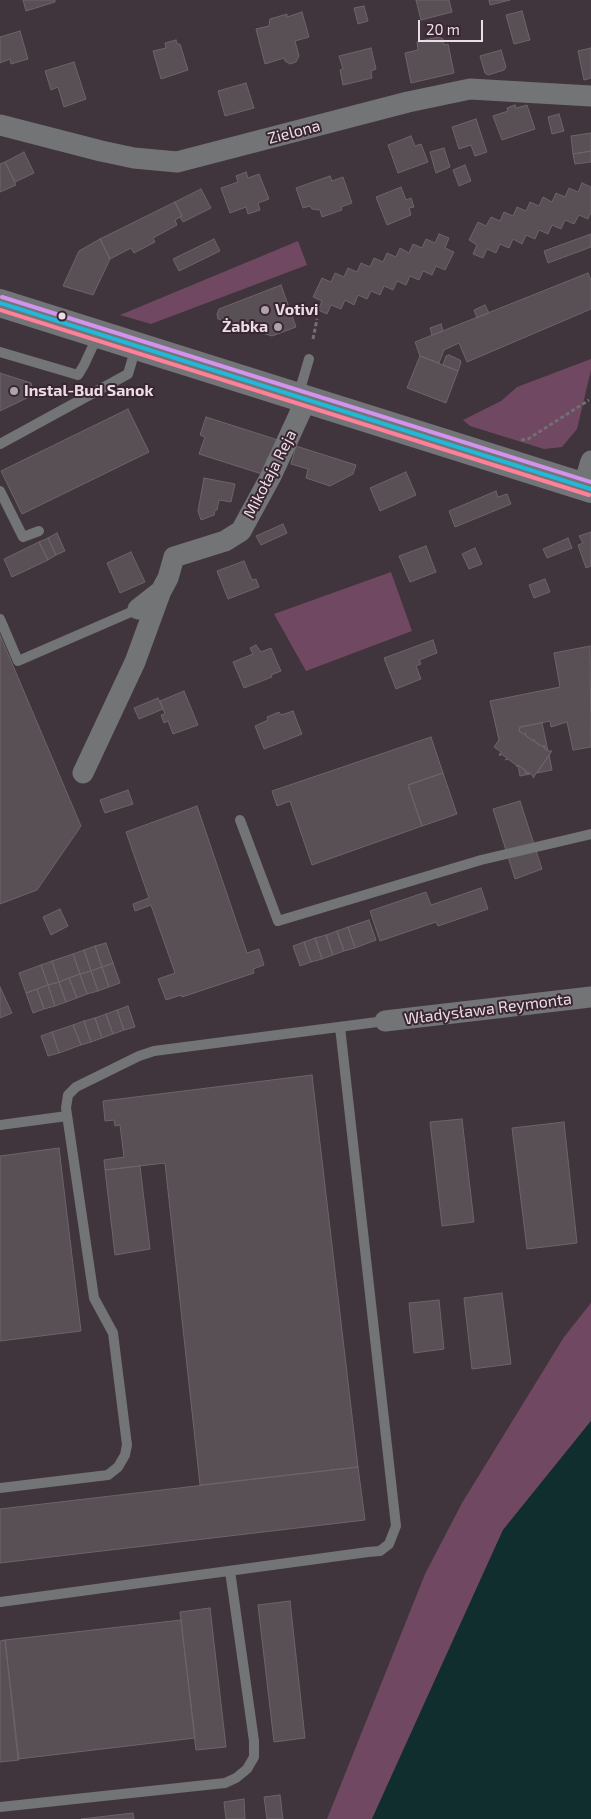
<!DOCTYPE html>
<meta charset="utf-8">
<style>
body{margin:0}
#map{position:relative;width:591px;height:1819px;overflow:hidden;background:#40353c;font-family:"Exo 2",sans-serif}
canvas{display:block}
.scale{position:absolute;left:418px;top:20px;width:65px;height:22px;box-sizing:border-box;border:2px solid #ebdde5;border-top:0;padding-left:6px;font-size:15px;line-height:18px;white-space:nowrap;color:#ebdde5;-webkit-text-stroke:4px #3a2632;paint-order:stroke}
</style>
<div id="map">
<canvas width="591" height="1819"></canvas>
<div class="scale">20 m</div>
</div>
<script>
const g = document.querySelector('canvas').getContext('2d');
g.lineJoin = 'round';
function fillPath(path, color) { g.fillStyle = color; g.fill(path, 'evenodd'); }
const poly = rows => new Path2D(rows.map(r => 'M' + r).join(''));
function strokePath(path, color, width, dash) { g.strokeStyle = color; g.lineWidth = width; g.lineCap = dash ? 'butt' : 'round'; g.setLineDash(dash || []); g.stroke(path); }
function write(font, color, halo, rows, align = 'center') {
  g.font = font + ' "Exo 2",sans-serif'; g.lineWidth = 4; g.setLineDash([]); g.textBaseline = 'middle'; g.strokeStyle = halo; g.fillStyle = color; for (const [text, x, y, turn = 0] of rows) {
    g.save(); g.translate(x, y); g.rotate((+turn || 0) * Math.PI / 180); g.textAlign = isNaN(turn) ? turn : align; if (halo) g.strokeText(text, 0, 0); g.fillText(text, 0, 0); g.restore();
  }
}
const green = poly([
 [298,241,307,265,151,324,120,315],
 [591,359,591,370,577,429,562,447,544,449,470,426,463,420,501,401,517,387],
 [391,572,412,631,306,671,274,614],
 [591,1303,591,1421,503,1530,372,1819,327,1819,425,1574,462,1503,564,1337]
]);
const water = poly([
 [591,1421,591,1819,372,1819,503,1530]
]);
const building = poly([
 [23,0,55,0,55,2,26,11,23,0],
 [416,0,449,0,452,12,421,20,416,0],
 [489,0,510,0,490,5,489,0],
 [364,6,368,21,358,24,354,8,364,6],
 [522,11,530,40,514,44,506,15,522,11],
 [302,12,309,37,295,41,299,56,296,62,290,64,285,61,284,58,265,64,256,29,269,26,270,19,287,14,287,17,302,12],
 [20,31,28,59,11,64,10,59,0,63,0,37,20,31],
 [438,37,443,39,444,45,448,44,454,73,411,83,405,53,418,50,417,42,438,37],
 [176,40,177,44,180,44,188,70,161,79,153,51,166,48,165,43,176,40],
 [371,48,376,69,371,71,372,78,343,85,340,70,343,69,339,56,371,48],
 [591,48,591,78,584,80,578,51,591,48],
 [501,50,506,67,504,70,488,75,485,73,480,56,501,50],
 [74,62,86,99,64,107,58,87,51,90,45,71,74,62],
 [246,83,254,108,225,116,218,91,246,83],
 [515,105,516,108,527,105,535,129,502,140,493,116,508,111,507,108,515,105],
 [559,114,564,131,552,134,548,117,559,114],
 [476,119,487,152,475,156,471,145,459,149,452,127,476,119],
 [591,133,591,151,573,154,571,136,591,133],
 [411,136,415,146,421,144,428,162,398,173,388,145,411,136],
 [444,148,450,167,436,173,430,152,444,148],
 [591,151,591,162,575,164,573,154,591,151],
 [24,152,34,173,15,182,5,162,24,152],
 [5,162,16,185,0,192,0,164,5,162],
 [465,165,471,181,459,186,453,170,465,165],
 [246,172,248,178,259,174,269,199,258,203,260,210,248,214,246,207,230,213,221,188,238,182,236,176,246,172],
 [330,176,332,181,343,177,352,203,341,207,342,210,322,217,320,210,312,209,310,206,303,208,296,188,330,176],
 [582,183,591,187,591,212,588,219,579,215,574,224,565,220,561,229,552,225,548,234,539,230,535,239,526,235,522,244,513,239,509,248,500,244,496,253,487,249,483,258,473,254,477,245,469,240,478,222,486,226,491,217,500,221,504,212,513,216,517,207,526,211,530,202,539,206,543,197,552,202,556,193,565,197,569,188,578,192,582,183],
 [401,187,406,200,411,198,414,207,409,208,411,215,387,225,376,197,401,187],
 [201,189,211,208,183,222,180,217,182,216,175,202,201,189],
 [175,202,182,216,175,220,177,225,153,238,155,242,134,253,131,248,110,259,100,239,175,202],
 [439,234,449,238,445,248,454,252,445,270,436,266,432,275,423,271,419,280,410,276,406,285,397,281,393,290,384,286,380,295,371,291,367,299,358,295,354,305,345,300,341,309,331,305,327,314,318,310,322,301,313,297,322,278,331,282,335,273,344,277,348,268,357,272,361,263,370,267,374,258,383,262,387,253,396,257,400,248,409,253,413,244,422,248,426,239,435,243,439,234],
 [591,234,591,247,548,263,544,251,591,234],
 [100,239,110,259,93,295,63,286,79,251,100,239],
 [214,239,220,251,179,271,173,259,214,239],
 [588,273,591,280,591,309,467,362,459,343,444,350,439,363,420,356,415,342,588,273],
 [281,285,296,327,272,336,218,319,217,314,219,309,281,285],
 [485,305,489,313,477,318,474,310,485,305],
 [441,324,443,331,432,335,430,328,441,324],
 [449,355,460,360,461,362,458,371,443,365,446,356,449,355],
 [420,356,458,371,446,403,407,388,420,356],
 [0,373,31,383,33,392,29,397,0,411,0,373],
 [128,409,149,452,22,514,1,471,128,409],
 [206,417,278,440,272,458,268,457,262,474,199,454,205,437,200,435,206,417],
 [296,446,356,465,353,474,330,486,306,478,308,469,291,464,296,446],
 [406,472,416,495,380,511,370,488,406,472],
 [204,478,235,484,231,502,219,500,217,510,215,510,214,515,201,520,198,511,204,478],
 [496,491,498,497,507,494,511,504,455,527,449,511,496,491],
 [283,524,287,533,261,545,256,536,283,524],
 [591,532,591,566,586,568,578,545,583,543,579,536,591,532],
 [57,533,65,551,56,555,48,538,57,533],
 [48,538,56,555,48,560,39,542,48,538],
 [568,538,572,548,547,558,543,549,568,538],
 [39,542,48,560,12,577,4,559,39,542],
 [426,546,436,572,410,582,399,556,426,546],
 [475,548,482,564,469,569,462,554,475,548],
 [131,552,145,582,120,593,107,563,131,552],
 [244,561,252,580,256,579,259,587,228,599,217,571,244,561],
 [545,579,550,592,534,598,529,585,545,579],
 [0,635,81,826,37,890,0,904,0,635],
 [433,640,437,653,419,660,421,664,416,666,421,679,396,689,384,658,433,640],
 [256,645,261,652,271,648,281,671,271,675,272,677,244,688,233,662,253,654,250,648,256,645],
 [590,646,591,747,573,750,567,722,551,727,550,721,520,727,519,731,524,734,526,733,525,735,533,741,534,739,535,742,543,747,544,745,545,746,544,748,548,751,552,751,533,778,533,776,528,772,525,773,526,771,518,765,517,767,516,765,508,759,505,760,507,758,501,754,500,756,499,755,501,752,494,747,499,740,490,701,560,687,554,653,590,646],
 [184,691,198,725,173,734,168,721,164,723,161,715,165,714,160,701,184,691],
 [158,698,163,709,139,719,134,708,158,698],
 [293,711,302,734,264,749,255,726,268,720,267,717,279,712,281,715,293,711],
 [542,723,548,751,544,748,545,746,544,745,543,747,535,742,534,739,533,741,525,735,526,733,524,734,519,731,520,727,542,723],
 [431,737,443,773,408,785,422,826,312,865,290,801,277,806,272,791,431,737],
 [549,755,552,770,537,773,549,755],
 [518,765,526,771,525,773,530,774,520,776,518,765],
 [443,773,457,814,422,826,408,785,443,773],
 [128,790,133,804,105,813,100,800,128,790],
 [520,801,542,869,515,879,493,809,520,801],
 [197,806,247,953,259,949,264,965,253,969,254,973,182,997,181,995,166,1000,158,979,175,973,151,905,135,911,133,904,149,898,126,832,197,806],
 [481,888,488,909,438,926,436,922,380,941,370,911,426,892,431,905,481,888],
 [60,909,68,926,51,935,43,917,60,909],
 [369,920,376,940,355,948,348,927,369,920],
 [348,927,355,948,344,951,337,931,348,927],
 [337,931,344,951,333,955,326,935,337,931],
 [326,935,333,955,322,959,315,938,326,935],
 [315,938,322,959,311,962,304,942,315,938],
 [304,942,311,962,300,966,293,946,304,942],
 [106,943,113,963,102,967,95,946,106,943],
 [95,946,102,967,91,971,84,950,95,946],
 [84,950,91,971,80,974,73,954,84,950],
 [73,954,80,974,59,982,52,961,73,954],
 [52,961,59,982,48,985,41,965,52,961],
 [113,963,120,983,109,987,102,967,113,963],
 [41,965,48,985,26,993,19,973,41,965],
 [102,967,109,987,98,991,91,971,102,967],
 [91,971,98,991,87,994,80,974,91,971],
 [80,974,87,994,77,998,69,978,80,974],
 [69,978,77,998,66,1002,59,982,69,978],
 [59,982,66,1002,55,1006,48,985,59,982],
 [48,985,55,1006,44,1009,37,989,48,985],
 [0,987,12,1013,0,1018,0,987],
 [37,989,44,1009,33,1013,26,993,37,989],
 [128,1006,135,1027,124,1030,117,1010,128,1006],
 [117,1010,124,1030,113,1034,106,1014,117,1010],
 [106,1014,113,1034,102,1038,95,1018,106,1014],
 [95,1018,102,1038,91,1042,84,1021,95,1018],
 [84,1021,91,1042,81,1045,73,1025,84,1021],
 [73,1025,81,1045,59,1053,52,1032,73,1025],
 [52,1032,59,1053,48,1056,41,1036,52,1032],
 [312,1075,358,1467,200,1485,165,1163,105,1170,104,1160,124,1157,120,1125,115,1126,114,1120,105,1121,103,1101,312,1075],
 [462,1119,474,1222,442,1226,430,1122,462,1119],
 [564,1122,577,1243,527,1249,512,1128,564,1122],
 [59,1148,81,1331,0,1341,0,1156,59,1148],
 [140,1166,150,1249,115,1255,105,1170,140,1166],
 [502,1293,511,1364,472,1369,464,1298,502,1293],
 [439,1300,444,1349,414,1353,409,1303,439,1300],
 [358,1467,365,1520,0,1563,0,1509,358,1467],
 [290,1601,305,1738,274,1742,258,1605,290,1601],
 [210,1608,226,1747,196,1750,180,1612,210,1608],
 [181,1620,195,1738,18,1759,5,1640,181,1620],
 [5,1640,19,1760,0,1762,0,1641,5,1640],
 [280,1795,283,1819,267,1819,264,1797,280,1795],
 [244,1799,245,1819,226,1819,224,1802,244,1799],
 [133,1813,134,1819,81,1819,133,1813]
]);
const path = poly([
 [313,339,317,319],
 [521,440,528,439,589,400]
]);
const lane = poly([
 [0,352,78,375,84,365,98,335],
 [298,396,309,359],
 [0,444,128,374,136,347],
 [0,491,23,537,39,531],
 [0,619,18,661,138,609],
 [240,820,278,921,481,860,591,834],
 [0,1125,67,1116],
 [0,1488,108,1475,118,1467,125,1455,127,1445,113,1333,94,1298,66,1108,68,1095,76,1087,139,1056,154,1051,385,1021],
 [0,1602,368,1552,380,1551,389,1544,396,1526,340,1027],
 [0,1807,225,1783,236,1778,247,1769,254,1757,254,1741,230,1571]
]);
const street = poly([
 [0,125,101,151,134,158,177,162,408,102,470,89,591,96],
 [583,488,591,461],
 [138,609,161,591,168,578,174,557,225,541,241,531,271,476,306,400],
 [83,773,135,662,161,591],
 [385,1021,591,997]
]);
const primary = poly([
 [0,303,591,489]
]);
const bus1 = poly([
 [0,303,591,489]
]);
const bus2 = poly([
 [0,310,589,495]
]);
const bus3 = poly([
 [2,297,591,482]
]);
const markers = [
 [265,310,5,"#afa2aa"],
 [62,316,4.5,"#ebdde5"],
 [278,327,5,"#afa2aa"],
 [14,391,5,"#afa2aa"]
];
const streetNames = [
 ["Zielona",294,132,-15],
 ["Mikołaja Reja",270,474,-63],
 ["Władysława Reymonta",488,1009,-7]
];
const poiNames = [
 ["Votivi",275,310],
 ["Żabka",268,327,"right"],
 ["Instal-Bud Sanok",24,391]
];
fillPath(green, '#704861');
fillPath(water, '#0f2e2d');
fillPath(building, '#595056');
strokePath(building, '#6e636a', 1);
strokePath(path, '#726f72', 3, [4, 2.5]);
strokePath(lane, '#727475', 10);
strokePath(street, '#727475', 21);
strokePath(primary, '#737477', 28);
strokePath(bus1, '#20b9da', 4);
strokePath(bus2, '#ff8098', 4);
strokePath(bus3, '#d193ec', 4);
for (const [x, y, r, color] of markers) { const dot = new Path2D(); dot.arc(x, y, r, 0, 2 * Math.PI); g.fillStyle = color; g.fill(dot); strokePath(dot, '#3a2632', 2); }
write('16px', '#ebdde5', '#3a2632', streetNames);
write('bold 16px', '#ebdde5', '#3a2632', poiNames, 'left');
</script>
